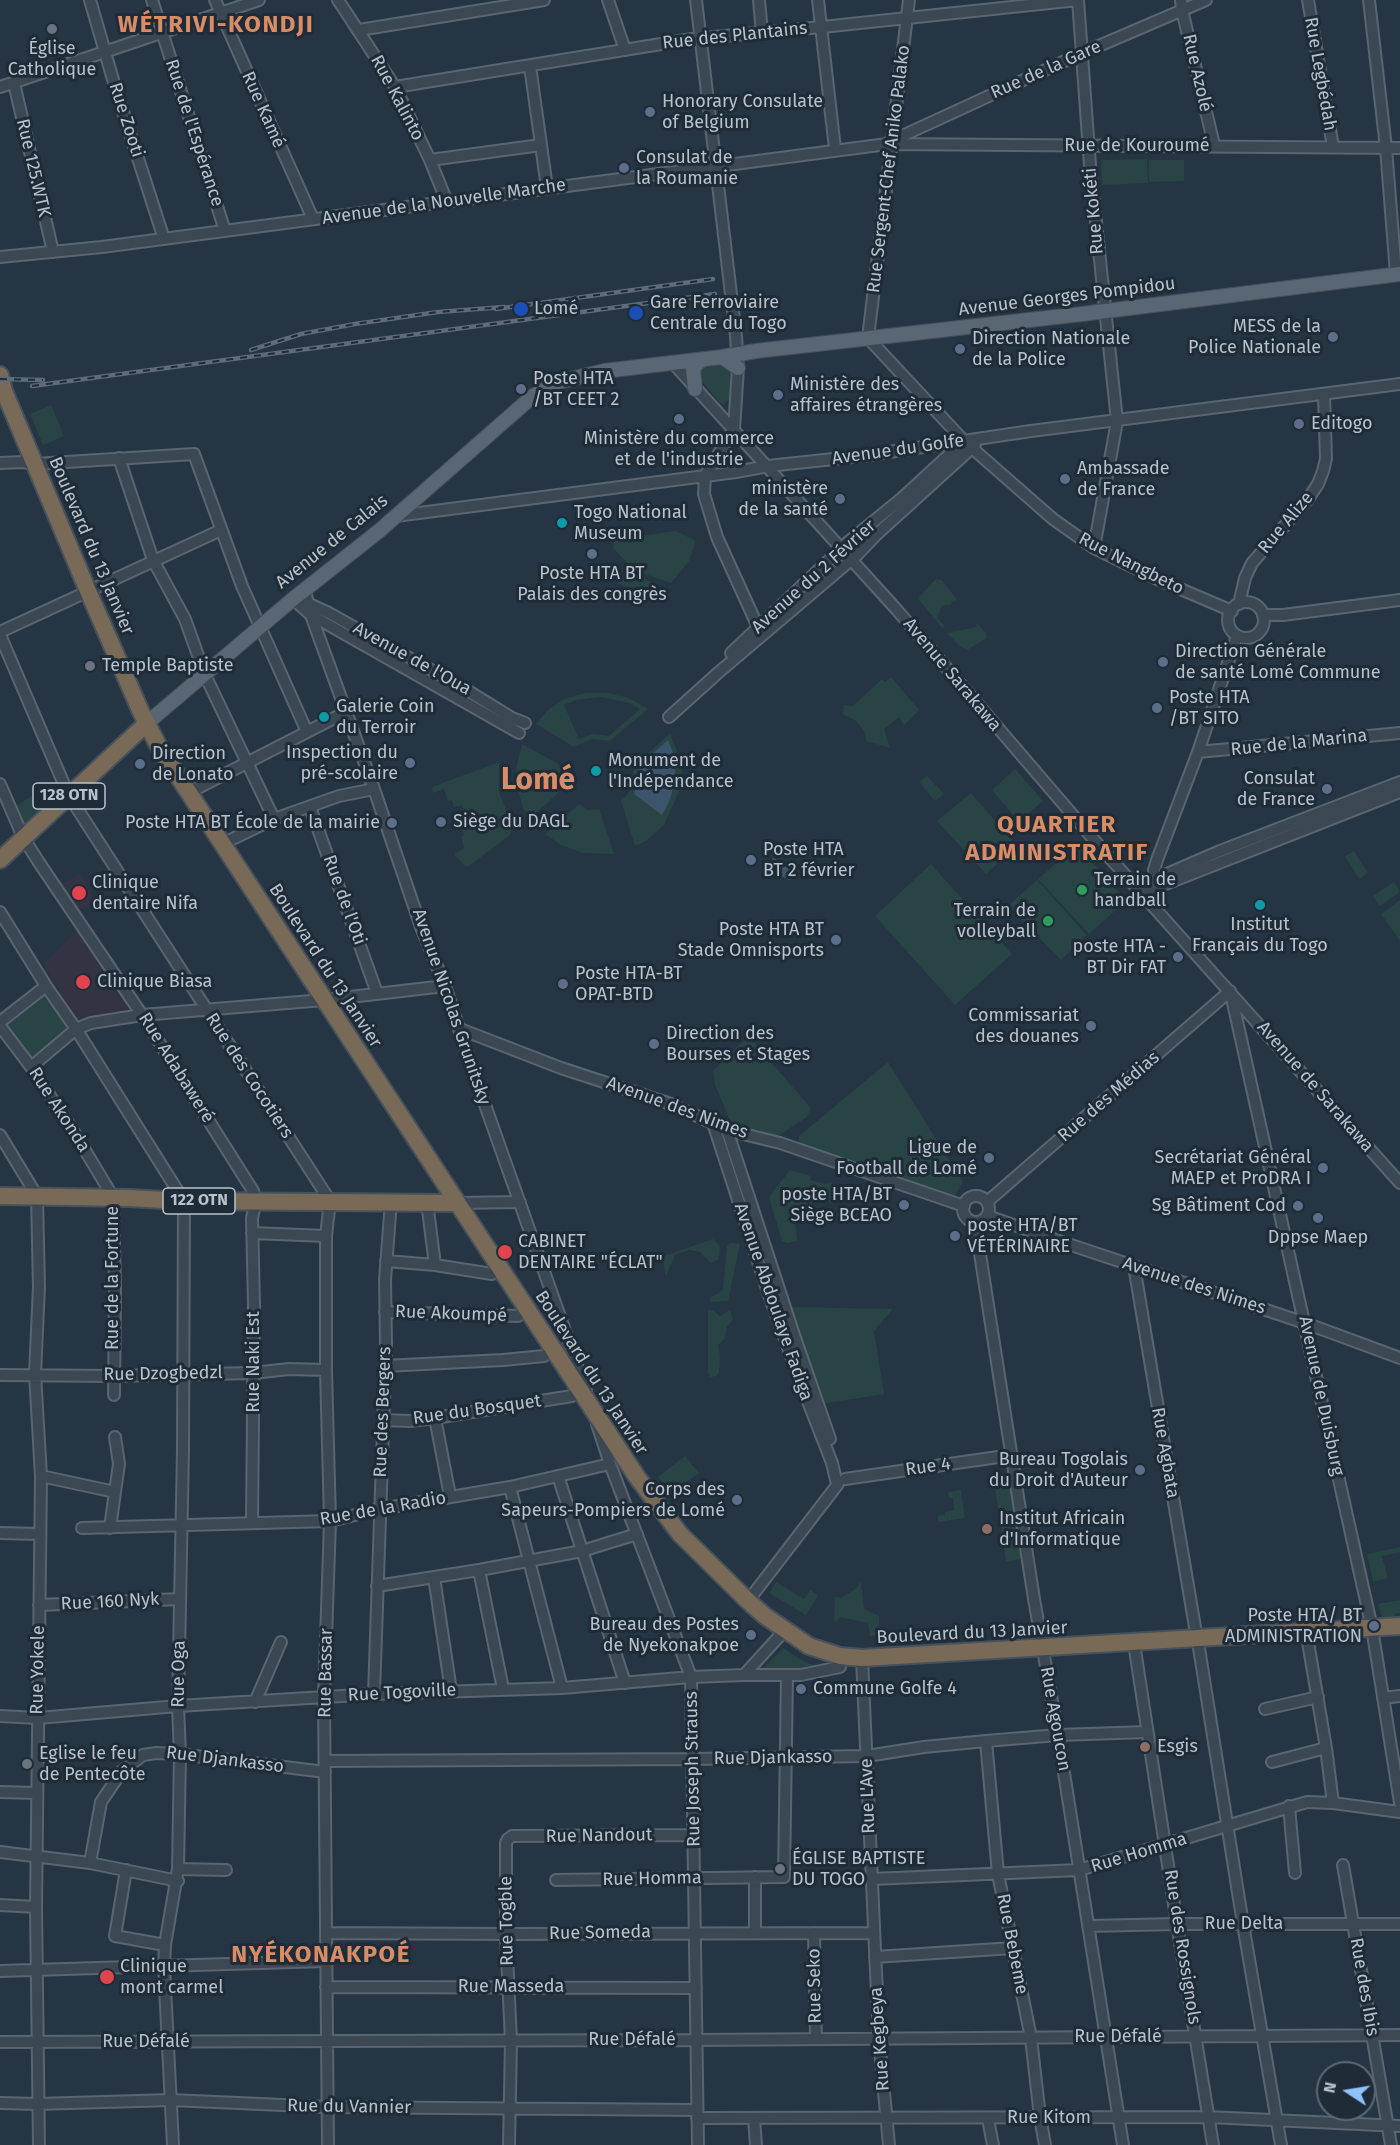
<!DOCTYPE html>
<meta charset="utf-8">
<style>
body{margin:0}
#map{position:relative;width:1400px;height:2145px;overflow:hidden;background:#263543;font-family:"Fira Sans",sans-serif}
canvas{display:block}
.north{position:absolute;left:1316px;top:2061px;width:60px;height:60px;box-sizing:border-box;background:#1f2c38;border:2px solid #5c6874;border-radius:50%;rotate:282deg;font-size:16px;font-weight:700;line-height:24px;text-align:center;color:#b8c2cd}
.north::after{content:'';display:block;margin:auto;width:21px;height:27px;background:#8fc3fb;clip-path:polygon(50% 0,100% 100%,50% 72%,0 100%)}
</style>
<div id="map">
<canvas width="1400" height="2145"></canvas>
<div class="north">N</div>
</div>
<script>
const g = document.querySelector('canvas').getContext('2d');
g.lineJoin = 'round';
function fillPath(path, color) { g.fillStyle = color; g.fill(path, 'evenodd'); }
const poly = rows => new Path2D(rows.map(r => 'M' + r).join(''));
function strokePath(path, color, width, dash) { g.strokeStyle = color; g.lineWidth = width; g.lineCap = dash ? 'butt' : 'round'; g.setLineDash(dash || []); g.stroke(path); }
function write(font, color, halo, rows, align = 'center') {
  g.font = font + ' "Fira Sans",sans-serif'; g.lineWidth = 6; g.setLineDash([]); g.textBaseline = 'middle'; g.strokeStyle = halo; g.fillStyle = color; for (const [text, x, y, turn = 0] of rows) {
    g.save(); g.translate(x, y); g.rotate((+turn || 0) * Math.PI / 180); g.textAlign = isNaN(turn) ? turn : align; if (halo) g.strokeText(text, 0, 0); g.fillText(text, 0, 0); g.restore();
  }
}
const medical = poly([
 [81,874,95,902,77,911,63,883],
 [78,930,129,1010,122,1016,79,1022,43,964]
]);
const green = poly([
 [1147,159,1148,183,1102,185,1101,160],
 [1149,160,1184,160,1184,181,1149,182],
 [725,363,730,369,730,398,724,404,720,403,700,379,699,373,701,368,706,365],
 [51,405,64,436,43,445,30,414],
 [676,531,696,541,689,561,671,583,639,572,631,567,613,548,614,540,618,539],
 [631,571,657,585,650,587,648,591,650,599,616,582],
 [936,579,942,580,957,600,952,601,951,604,942,606,937,618,944,625,943,629,920,601,919,597],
 [977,623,986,633,987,638,967,650,960,646,947,633,976,627],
 [891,677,919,710,904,725,899,717,884,729,890,748,866,741,864,731,856,721,843,714,844,705,853,706,882,679,885,682],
 [585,693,607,693,629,698,648,709,610,741,592,739,574,747,536,724,548,710,564,699],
 [601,697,629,703,640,709,609,736,593,734,579,739,564,705,576,700],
 [670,734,679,756,682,774,679,791,664,825,646,841,635,846,621,801,627,795,632,787,634,776,633,766],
 [522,744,562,766,560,774,564,788,530,818,523,808,516,782,516,769],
 [499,762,499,792,504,805,515,826,511,830,511,834,469,866,465,866,454,854,464,848,461,836,464,835,462,829,469,826,462,805,454,807,452,800,448,801,444,789,433,793,432,787],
 [1015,769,1043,801,1019,822,992,790],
 [927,776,944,794,935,801,919,782],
 [971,793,1017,846,986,874,937,821],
 [32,796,42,816,25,825,15,806],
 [579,804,588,810,599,809,614,854,583,853,561,845,545,834],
 [1077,845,1126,901,1089,934,1038,879],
 [1354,851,1368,873,1359,879,1345,856],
 [931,864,1012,954,955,1005,875,916],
 [1037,880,1087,935,1061,960,1008,906],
 [1394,882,1400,892,1380,906,1373,896],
 [1400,900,1400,941,1381,914],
 [42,995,72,1030,35,1063,5,1027],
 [750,1038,811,1108,807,1117,775,1138,732,1126,715,1084,713,1071,740,1044],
 [888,1062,963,1182,953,1199,799,1143,799,1136],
 [790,1170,811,1176,810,1180,826,1184,832,1183,834,1200,831,1204,829,1200,812,1200,811,1211,804,1218,795,1220,797,1241,787,1243,782,1241,769,1197],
 [713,1239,720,1246,719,1259,711,1263,700,1252,689,1250,675,1255,666,1276,662,1257],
 [730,1243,740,1244,728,1301,710,1302,711,1297,719,1293,723,1289,727,1246],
 [790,1307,893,1309,874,1331,884,1394,821,1404],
 [708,1310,714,1311,720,1316,730,1310,733,1319,727,1327,725,1338,718,1345,720,1356,719,1373,716,1376,710,1377,708,1373],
 [685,1456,699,1473,671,1494,658,1477],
 [1010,1485,1021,1559,1006,1562,995,1487],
 [961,1490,965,1518,938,1522,938,1516,945,1515,945,1512,954,1510,953,1498,949,1498,948,1492],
 [1400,1547,1400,1552,1382,1556,1388,1578,1373,1582,1367,1554],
 [861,1581,864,1609,879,1616,879,1635,870,1636,868,1623,840,1617,837,1621,835,1622,834,1620,835,1597,841,1598,846,1595,857,1588],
 [776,1582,804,1599,810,1590,818,1595,806,1615,769,1593],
 [1400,1600,1400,1613,1395,1614,1395,1618,1382,1618,1378,1604],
 [783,1648,803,1661,824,1669,759,1673]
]);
const water = poly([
 [668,740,675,758,675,782,669,802,662,815,634,794,640,777,639,766],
 [773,858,795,868,790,880,768,871]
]);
const minor = poly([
 [90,0,116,90,164,239],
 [152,0,225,231],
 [215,0,313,219],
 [338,0,395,87,430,160,447,202],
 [608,0,625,50],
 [696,0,736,336,738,368,734,429,705,476,704,494,717,537,758,627],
 [759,0,762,33],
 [818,0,835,149],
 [909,0,868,338,964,441,1053,519,1094,548,1157,579,1232,611],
 [1181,0,1182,10,1214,145],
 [1308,0,1333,147],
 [1369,0,1386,148,1396,274],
 [359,30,544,0],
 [530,66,547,188],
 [14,83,53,252],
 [0,87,259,0],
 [395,87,692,39,822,27,1078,0,1090,165,1117,421,1094,548],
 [889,142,1080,54,1206,0],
 [430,160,541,145],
 [0,257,102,247,887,144,1400,148],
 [672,362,897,610,1101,848,1400,1183],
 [119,458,153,560,185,619,205,675,274,819],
 [0,463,23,462,35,464,194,454,242,586,307,732],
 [396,516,736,472,768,466,862,456,1031,431,1400,384],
 [305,591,311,615,374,789,421,927,445,986,472,1068,586,1390],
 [293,599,311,615,519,733],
 '1228 620a18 18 0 1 1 36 0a18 18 0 1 1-36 0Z',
 [309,604,329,613,465,689,512,718,525,723],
 [1239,604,1245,578,1252,563,1308,499,1318,484,1323,471,1326,459,1324,395],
 [1263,615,1283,615,1400,600],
 [0,632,221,530],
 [0,635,69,796,330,1201,326,1236,326,1370,330,1521,324,1698,328,2145],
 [731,653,847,543,901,499,963,442],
 [669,717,719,672,857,555,877,534,975,445],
 [1198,752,1400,733],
 [0,784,23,837,38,861,142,1015,253,1191,256,1200,252,1218,254,1304,252,1523],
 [188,793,346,712],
 [310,807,377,993],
 [222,844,274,819,339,796,374,789],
 [1157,884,1154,870,1157,860,1198,752,1237,636],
 [1137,887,1220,851,1400,782],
 [1143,895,1158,887,1400,792],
 [0,912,46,986],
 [1231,994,1372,1628,1400,1803],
 [0,1022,46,986,76,1029,31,1067],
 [0,1026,31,1067,74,1132,113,1197,115,1288,114,1395],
 [460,1029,561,1068,671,1104,727,1130,780,1143,964,1206],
 [713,1123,769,1295,800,1381,832,1463,836,1480],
 [727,1130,794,1335,830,1439],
 [0,1135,37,1196,39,1287,35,1374,41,1476,36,1907,39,2145],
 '963 1209a13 13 0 1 1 26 0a13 13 0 1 1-26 0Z',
 [427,1202,435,1265],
 [987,1202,1230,991],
 [457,1203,520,1202],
 [988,1216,1062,1242,1305,1323,1400,1358],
 [975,1222,1034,1599,1058,1735,1123,2145],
 [252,1233,326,1236],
 [386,1261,435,1265,492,1274],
 [1134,1266,1197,1639],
 [385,1312,518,1316],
 [384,1366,503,1360,544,1356],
 [0,1375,113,1376,253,1373,289,1369,326,1370],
 [435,1418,450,1496],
 [383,1420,410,1421,435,1418,572,1396],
 [597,1424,610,1464,691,1677,698,2145],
 [41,1476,115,1492,110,1528],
 [558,1476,625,1683],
 [845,1479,1012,1455],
 [510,1487,562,1688],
 [115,1492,119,1464,115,1437],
 [82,1528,330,1521,380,1509,510,1487,610,1464],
 [0,1533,40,1534],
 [479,1570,503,1689],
 [434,1577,451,1691],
 [377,1586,479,1570,582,1551,637,1534],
 [748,1601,838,1484],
 [39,1605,180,1599],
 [1308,1642,1326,1748,1333,1803],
 [1134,1643,1177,1924,1213,2145],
 [1199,1648,1243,1924,1281,2145],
 [862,1658,879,2039,889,2145],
 [744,1675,801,1675,840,1667],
 [374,1694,386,1343,385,1280,391,1201],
 [1383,1698,1400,1696],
 [255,1702,281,1642],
 [1265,1709,1318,1697],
 [0,1716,38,1718,178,1706,374,1694,562,1688,691,1677,744,1675,785,1630],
 [986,1741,998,1874,1031,2038,1040,2117,1045,2145],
 [325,1761,693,1759,867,1756,924,1747,986,1741,1058,1735,1147,1732],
 [1272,1762,1326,1748],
 [0,1792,36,1793],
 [1289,1806,1295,1873],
 [0,1852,90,1863,178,1881],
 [90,1863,101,1802,122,1771,143,1755,156,1753,180,1754,325,1772],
 [1343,1865,1391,2145],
 [178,1869,226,1870],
 [126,1870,115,1936,165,1945],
 [755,1877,755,1933],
 [872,1879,1079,1870,1307,1802,1333,1803,1400,1812],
 [556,1880,784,1877,787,1676],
 [0,1905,36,1907],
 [1088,1926,1177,1924,1400,1924],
 [326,1933,506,1934,874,1933],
 [814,1933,816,2039],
 [875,1957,1013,1948],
 [0,1971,326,1961],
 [326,1987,696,1988],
 [0,2042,696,2040,1400,2035],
 [0,2103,37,2104,171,2100,327,2107,697,2110],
 [697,2118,1208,2117,1400,2126],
 [754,2118,756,2145],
 [988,2119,993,2145],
 [173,2145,164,1967,165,1945,178,1869,180,1754,178,1706,183,1450,184,1201,76,1029,91,1023,142,1015,324,1000,445,986],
 [509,2145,511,2041,506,1934,506,1843,508,1839,512,1836,694,1835]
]);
const major = poly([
 [722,357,738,368],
 [695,389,693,369,697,363,704,359],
 [146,724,293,599,379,531,533,396,558,382,604,371,722,357,756,351,1082,314,1400,274]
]);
const highway = poly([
 [0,375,4,391,88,591,141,712,159,747,637,1477,680,1534,748,1601,765,1616,809,1646,840,1656,862,1658,1400,1626],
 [0,860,146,724],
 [0,1196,130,1198,180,1201,457,1203]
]);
const rail = poly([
 [496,309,713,279],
 [251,350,301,334,355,324,438,312,504,307],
 [0,379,43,380],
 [32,386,715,294]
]);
const markers = [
 [52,29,6,"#6b7280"],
 [650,112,6,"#5c6f8a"],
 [624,168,6,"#5c6f8a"],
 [521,309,8,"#1a4fb4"],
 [636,313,8,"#1a4fb4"],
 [1333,337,6,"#5c6f8a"],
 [960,349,6,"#5c6f8a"],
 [521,389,6,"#5c6f8a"],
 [778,395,6,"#5c6f8a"],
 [679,419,6,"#5c6f8a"],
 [1299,424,6,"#5c6f8a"],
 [1065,479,6,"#5c6f8a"],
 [840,499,6,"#5c6f8a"],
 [562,523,6,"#0f9aa8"],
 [592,554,6,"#5c6f8a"],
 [1163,662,6,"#5c6f8a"],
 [90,666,6,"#6b7280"],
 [1157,708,6,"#5c6f8a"],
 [324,717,6,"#0f9aa8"],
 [410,763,6,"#5c6f8a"],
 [140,764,6,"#5c6f8a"],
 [596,771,6,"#0f9aa8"],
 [1327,789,6,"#5c6f8a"],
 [441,822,6,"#5c6f8a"],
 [392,823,6,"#5c6f8a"],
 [751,860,6,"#5c6f8a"],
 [1082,890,6,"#2e9e5b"],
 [79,893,8,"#e0444e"],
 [1260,905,6,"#0f9aa8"],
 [1048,921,6,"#2e9e5b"],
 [836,940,6,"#5c6f8a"],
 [1178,957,6,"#5c6f8a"],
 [83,982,8,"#e0444e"],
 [563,984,6,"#5c6f8a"],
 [1091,1026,6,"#5c6f8a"],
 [654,1044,6,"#5c6f8a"],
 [989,1158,6,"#5c6f8a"],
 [1323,1168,6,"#5c6f8a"],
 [904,1205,6,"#5c6f8a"],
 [1298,1206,6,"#5c6f8a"],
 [1318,1218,6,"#5c6f8a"],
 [955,1236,6,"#5c6f8a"],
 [505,1252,8,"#e0444e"],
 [1140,1470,6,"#5c6f8a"],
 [737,1500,6,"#5c6f8a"],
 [987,1529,6,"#8d6e63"],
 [1374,1626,6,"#5c6f8a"],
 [751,1635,6,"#5c6f8a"],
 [801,1689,6,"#5c6f8a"],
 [1145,1747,6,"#8d6e63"],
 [27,1764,6,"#6b7280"],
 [780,1869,6,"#6b7280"],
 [107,1977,8,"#e0444e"]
];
const shields = [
 [69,796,72],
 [199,1201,72]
];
const shieldNames = [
 ["128 OTN",69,796],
 ["122 OTN",199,1201]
];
const streetNames = [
 ["Rue des Plantains",735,36,-6],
 ["Rue de la Gare",1046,70,-24],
 ["Rue Azolé",1197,73,77],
 ["Rue Legbédah",1320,74,80],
 ["Rue Kalinto",397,98,62],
 ["Rue Kamé",263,110,66],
 ["Rue Zooti",126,120,72],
 ["Rue de l'Espérance",194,133,72],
 ["Rue de Kouroumé",1137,146],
 ["Rue 125.WTK",33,168,77],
 ["Rue Sergent-Chef Aniko Palako",889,169,-83],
 ["Avenue de la Nouvelle Marche",444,202,-8],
 ["Rue Kokéti",1094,211,-95],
 ["Avenue Georges Pompidou",1067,297,-7],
 ["Avenue du Golfe",898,450,-8],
 ["Rue Alize",1286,523,-50],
 ["Avenue de Calais",332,542,-39],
 ["Boulevard du 13 Janvier",91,546,67],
 ["Rue Nangbeto",1131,564,27],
 ["Avenue du 2 Février",814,577,-42],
 ["Avenue de l'Oua",412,659,29],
 ["Avenue Sarakawa",952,675,50],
 ["Rue de la Marina",1299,743,-6],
 ["Rue de l'Oti",344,900,70],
 ["Boulevard du 13 Janvier",325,966,57],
 ["Avenue Nicolas Grunitsky",451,1007,71],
 ["Rue Adabaweré",176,1068,58],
 ["Rue des Cocotiers",249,1076,57],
 ["Avenue de Sarakawa",1315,1087,49],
 ["Rue des Médias",1109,1097,-41],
 ["Avenue des Nimes",677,1108,20],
 ["Rue Akonda",59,1110,57],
 ["Rue de la Fortune",113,1278,-90],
 ["Avenue des Nimes",1194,1286,18],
 ["Avenue Abdoulaye Fadiga",773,1302,71],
 ["Rue Akoumpé",451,1314,2],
 ["Rue Naki Est",254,1362,-90],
 ["Boulevard du 13 Janvier",591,1373,57],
 ["Rue Dzogbedzl",163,1374,-1],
 ["Avenue de Duisburg",1321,1396,78],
 ["Rue du Bosquet",477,1410,-8],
 ["Rue des Bergers",383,1412,-88],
 ["Rue Agbata",1165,1453,80],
 ["Rue 4",928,1467,-8],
 ["Rue de la Radio",383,1509,-10],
 ["Rue 160 Nyk",110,1602,-3],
 ["Boulevard du 13 Janvier",972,1633,-3],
 ["Rue Yokele",38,1670,-89],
 ["Rue Bassar",326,1673,-89],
 ["Rue Oga",179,1674,-89],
 ["Rue Togoville",402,1693,-3],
 ["Rue Agoucon",1055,1719,80],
 ["Rue Djankasso",773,1758,-1],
 ["Rue Djankasso",225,1760,7],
 ["Rue Joseph Strauss",693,1769,-91],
 ["Rue L'Ave",868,1796,-92],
 ["Rue Nandout",599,1836,-1],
 ["Rue Homma",1139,1853,-17],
 ["Rue Homma",652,1879,-1],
 ["Rue Togble",507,1921,-91],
 ["Rue Delta",1244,1924],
 ["Rue Someda",600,1933,-1],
 ["Rue Bebeme",1012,1944,79],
 ["Rue des Rossignols",1182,1947,81],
 ["Rue Seko",815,1986,-91],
 ["Rue Masseda",511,1987],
 ["Rue des Ibis",1364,1987,80],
 ["Rue Défalé",1118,2037],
 ["Rue Kegbeya",880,2039,-94],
 ["Rue Défalé",632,2040],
 ["Rue Défalé",146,2042],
 ["Rue du Vannier",349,2107,1],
 ["Rue Kitom",1049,2118]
];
const poiNames = [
 ["Église",52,49,"center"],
 ["Catholique",52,70,"center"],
 ["Honorary Consulate",662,102],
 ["of Belgium",662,123],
 ["Consulat de",636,158],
 ["la Roumanie",636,179],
 ["Gare Ferroviaire",650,303],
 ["Centrale du Togo",650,324],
 ["Lomé",534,309],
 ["MESS de la",1321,327,"right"],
 ["Police Nationale",1321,348,"right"],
 ["Direction Nationale",972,339],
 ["de la Police",972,360],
 ["Poste HTA",533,379],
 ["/BT CEET 2",533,400],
 ["Ministère des",790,385],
 ["affaires étrangères",790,406],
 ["Editogo",1311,424],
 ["Ministère du commerce",679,439,"center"],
 ["et de l'industrie",679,460,"center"],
 ["Ambassade",1077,469],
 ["de France",1077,490],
 ["ministère",828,489,"right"],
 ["de la santé",828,510,"right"],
 ["Togo National",574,513],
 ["Museum",574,534],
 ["Poste HTA BT",592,574,"center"],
 ["Palais des congrès",592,595,"center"],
 ["Direction Générale",1175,652],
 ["de santé Lomé Commune",1175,673],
 ["Temple Baptiste",102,666],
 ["Poste HTA",1169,698],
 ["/BT SITO",1169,719],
 ["Galerie Coin",336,707],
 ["du Terroir",336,728],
 ["Inspection du",398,753,"right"],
 ["pré-scolaire",398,774,"right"],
 ["Direction",152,754],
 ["de Lonato",152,775],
 ["Monument de",608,761],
 ["l'Indépendance",608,782],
 ["Consulat",1315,779,"right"],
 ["de France",1315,800,"right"],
 ["Siège du DAGL",453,822],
 ["Poste HTA BT École de la mairie",380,823,"right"],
 ["Poste HTA",763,850],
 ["BT 2 février",763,871],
 ["Terrain de",1094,880],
 ["handball",1094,901],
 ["Clinique",92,883],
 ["dentaire Nifa",92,904],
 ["Terrain de",1036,911,"right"],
 ["volleyball",1036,932,"right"],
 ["Institut",1260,925,"center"],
 ["Français du Togo",1260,946,"center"],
 ["Poste HTA BT",824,930,"right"],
 ["Stade Omnisports",824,951,"right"],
 ["poste HTA -",1166,947,"right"],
 ["BT Dir FAT",1166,968,"right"],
 ["Poste HTA-BT",575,974],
 ["OPAT-BTD",575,995],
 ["Clinique Biasa",97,982],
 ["Commissariat",1079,1016,"right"],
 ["des douanes",1079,1037,"right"],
 ["Direction des",666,1034],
 ["Bourses et Stages",666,1055],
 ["Ligue de",977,1148,"right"],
 ["Football de Lomé",977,1169,"right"],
 ["Secrétariat Général",1311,1158,"right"],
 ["MAEP et ProDRA I",1311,1179,"right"],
 ["poste HTA/BT",892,1195,"right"],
 ["Siège BCEAO",892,1216,"right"],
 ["Sg Bâtiment Cod",1286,1206,"right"],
 ["poste HTA/BT",967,1226],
 ["VÉTÉRINAIRE",967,1247],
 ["Dppse Maep",1318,1238,"center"],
 ["CABINET",518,1242],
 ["DENTAIRE \"ÉCLAT\"",518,1263],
 ["Bureau Togolais",1128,1460,"right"],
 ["du Droit d'Auteur",1128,1481,"right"],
 ["Corps des",725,1490,"right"],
 ["Sapeurs-Pompiers de Lomé",725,1511,"right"],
 ["Institut Africain",999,1519],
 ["d'Informatique",999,1540],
 ["Poste HTA/ BT",1362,1616,"right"],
 ["ADMINISTRATION",1362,1637,"right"],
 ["Bureau des Postes",739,1625,"right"],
 ["de Nyekonakpoe",739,1646,"right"],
 ["Commune Golfe 4",813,1689],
 ["Esgis",1157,1747],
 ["Eglise le feu",39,1754],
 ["de Pentecôte",39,1775],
 ["ÉGLISE BAPTISTE",792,1859],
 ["DU TOGO",792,1880],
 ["Clinique",120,1967],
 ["mont carmel",120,1988]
];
const districtNames = [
 ["WÉTRIVI-KONDJI",216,25],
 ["QUARTIER",1057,825],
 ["ADMINISTRATIF",1057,853],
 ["NYÉKONAKPOÉ",321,1955]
];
const townNames = [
 ["Lomé",538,781]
];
fillPath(medical, '#334');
fillPath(green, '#284444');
fillPath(water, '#3b556c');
strokePath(minor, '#596570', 14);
strokePath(major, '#44505c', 16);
strokePath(highway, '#45525d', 20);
strokePath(minor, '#3b4753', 10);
strokePath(major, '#596673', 14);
strokePath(highway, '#796957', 16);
strokePath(rail, '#5d6b7a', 4.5);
strokePath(rail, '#1f2c38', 2, [7]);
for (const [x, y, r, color] of markers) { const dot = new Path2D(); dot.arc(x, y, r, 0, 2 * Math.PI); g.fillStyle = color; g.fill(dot); strokePath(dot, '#1f2c38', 2); }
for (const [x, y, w] of shields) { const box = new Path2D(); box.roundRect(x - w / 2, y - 13, w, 26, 4.5); g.fillStyle = '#1f2c38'; g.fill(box); strokePath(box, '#b8c2cd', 1.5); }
write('bold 16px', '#b8c2cd', null, shieldNames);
write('18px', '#b8c2cd', '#1f2c38', streetNames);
write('18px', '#b8c2cd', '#1f2c38', poiNames, 'left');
g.letterSpacing = '1.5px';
write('bold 24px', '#d98d67', '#1f2c38', districtNames);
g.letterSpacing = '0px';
write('bold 30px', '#d98d67', '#1f2c38', townNames);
</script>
